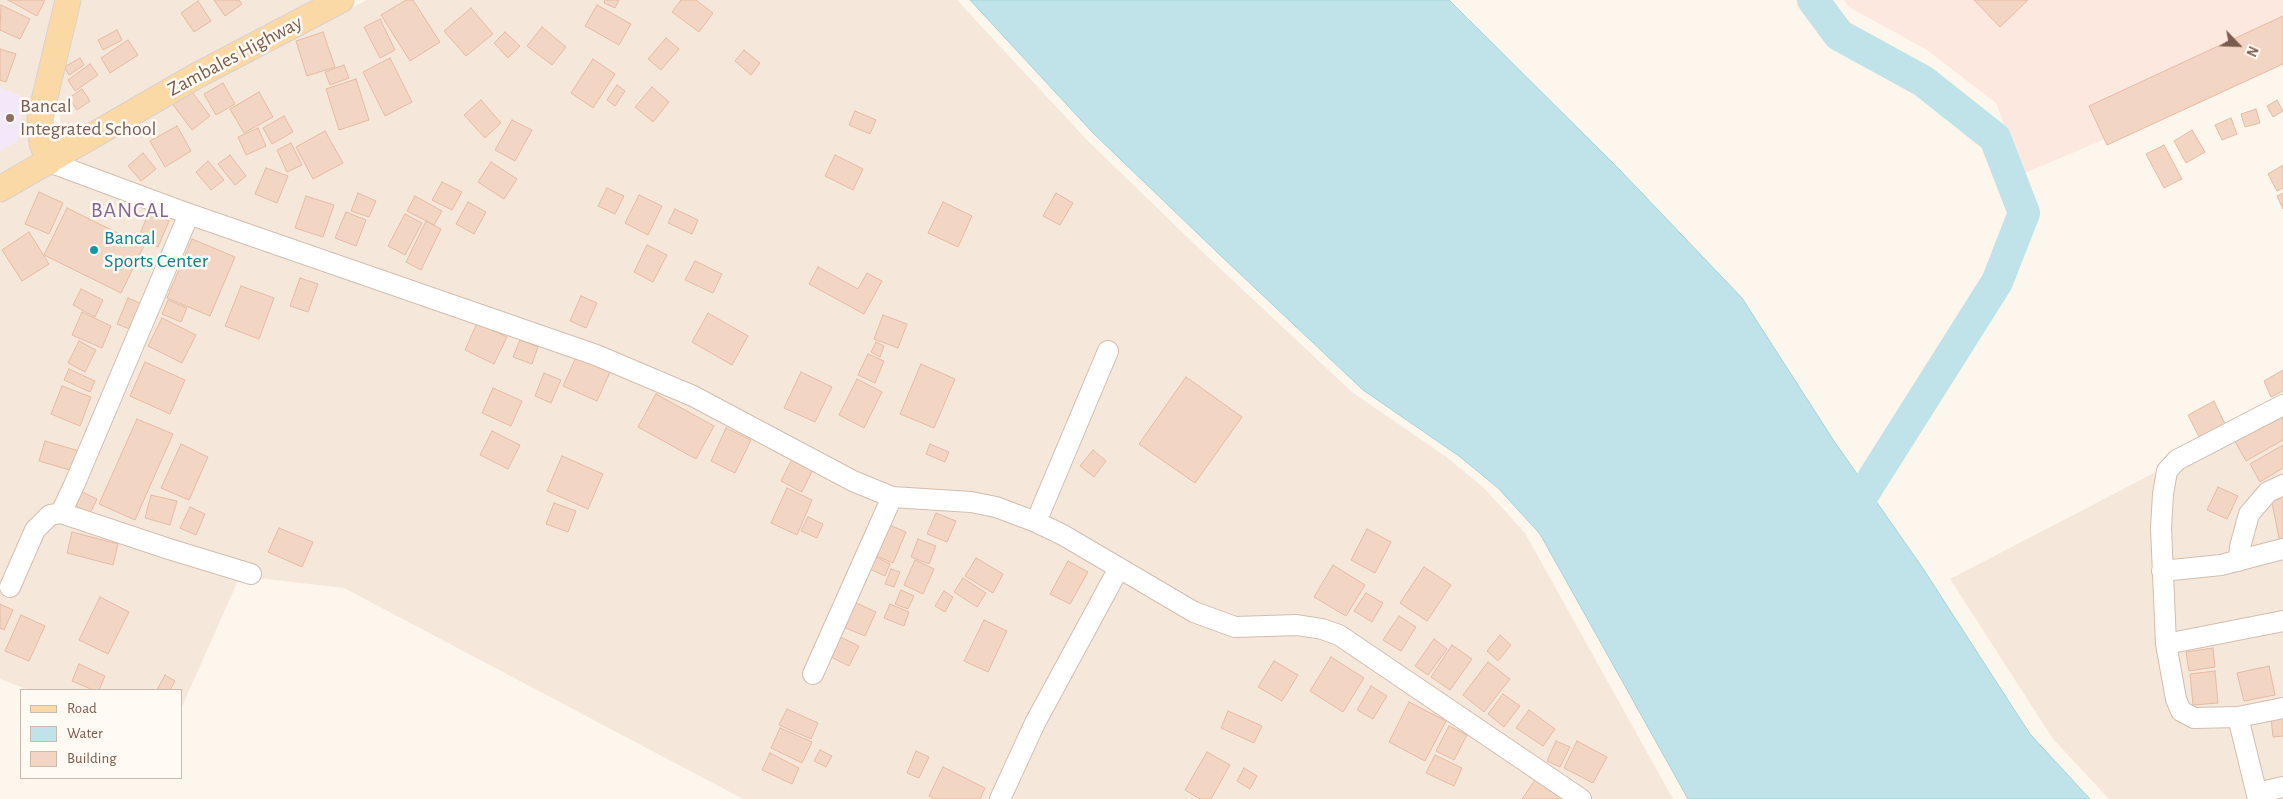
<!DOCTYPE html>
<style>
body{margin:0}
#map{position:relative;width:2283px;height:799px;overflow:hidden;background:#fdf6ec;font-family:"Alegreya Sans",sans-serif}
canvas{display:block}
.legend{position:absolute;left:20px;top:689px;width:162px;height:90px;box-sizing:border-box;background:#fffaf3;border:1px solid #cabbb1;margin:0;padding:6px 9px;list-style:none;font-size:15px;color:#7a5c4d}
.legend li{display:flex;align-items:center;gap:10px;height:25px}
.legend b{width:25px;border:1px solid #cabbb1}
.north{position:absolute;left:2213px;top:20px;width:50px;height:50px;-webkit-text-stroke:4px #fffaf3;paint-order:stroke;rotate:114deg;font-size:14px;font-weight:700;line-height:20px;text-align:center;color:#7a5c4d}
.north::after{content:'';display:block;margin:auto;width:18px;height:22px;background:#7a5c4d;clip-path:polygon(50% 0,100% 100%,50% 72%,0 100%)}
</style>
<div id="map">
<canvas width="2283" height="799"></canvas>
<ul class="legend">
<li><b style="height:6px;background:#fbd9a5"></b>Road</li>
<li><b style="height:14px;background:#bfe3e8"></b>Water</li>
<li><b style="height:14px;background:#f3d5c3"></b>Building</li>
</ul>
<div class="north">N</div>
</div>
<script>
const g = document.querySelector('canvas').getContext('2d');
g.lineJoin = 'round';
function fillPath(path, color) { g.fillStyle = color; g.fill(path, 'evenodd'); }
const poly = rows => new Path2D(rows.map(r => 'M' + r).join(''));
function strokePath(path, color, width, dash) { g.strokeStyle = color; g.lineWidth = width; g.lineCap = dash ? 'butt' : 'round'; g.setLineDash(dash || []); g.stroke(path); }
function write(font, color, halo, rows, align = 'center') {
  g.font = font + ' "Alegreya Sans",sans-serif'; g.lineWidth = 5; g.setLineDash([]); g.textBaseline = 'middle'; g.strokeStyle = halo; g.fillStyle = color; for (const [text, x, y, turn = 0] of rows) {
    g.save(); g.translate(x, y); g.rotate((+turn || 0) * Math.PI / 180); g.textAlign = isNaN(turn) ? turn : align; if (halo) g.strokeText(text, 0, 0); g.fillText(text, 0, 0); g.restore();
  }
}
const residential = poly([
 [0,0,55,0,28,114,30,138,38,156,0,177],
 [75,0,320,0,67,139,60,122,58,70],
 [367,0,957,0,1087,140,1211,260,1352,392,1445,456,1484,488,1525,533,1673,799,743,799,344,588,240,576,181,709,181,690,29,690,0,679,0,203,63,168,205,78],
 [2283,406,2283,799,2109,799,2053,739,1950,579]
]);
const commercial = poly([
 [1844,0,2283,0,2283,63,2023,174,1996,103,1927,50,1849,7]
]);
const education = poly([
 [0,88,22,96,18,141,0,151]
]);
const water = poly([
 [970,0,1449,0,1619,169,1742,298,1834,441,1922,567,2030,734,2090,799,1688,799,1540,534,1498,488,1459,456,1363,390,1220,255,1093,133,970,0]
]);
const river = poly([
 [1813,0,1839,35,1923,81,1995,138,2024,213,1997,282,1843,526]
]);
const building = poly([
 [8,0,45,0,37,16,8,0],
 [214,0,239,0,242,4,225,16,214,0],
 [406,0,413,0,440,42,410,61,381,15,406,0],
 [605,0,619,0,615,8,604,3,605,0],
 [681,0,696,0,713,13,699,32,672,12,681,0],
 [1974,0,2028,0,2000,27,1974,0],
 [198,1,211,21,194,32,181,13,198,1],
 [1,5,30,19,20,39,0,30,1,5],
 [597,5,631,24,619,45,585,26,597,5],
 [471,8,493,34,466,56,444,31,471,8],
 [2283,16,2283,64,2107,145,2089,106,2283,16],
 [380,19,395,50,380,58,364,27,380,19],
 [542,27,566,47,552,65,527,46,542,27],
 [117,30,122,40,103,50,98,40,117,30],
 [323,32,335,67,307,76,296,41,323,32],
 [505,32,520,46,508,58,494,43,505,32],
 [666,38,679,49,661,70,648,59,666,38],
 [128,40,138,55,110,73,101,58,128,40],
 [0,49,16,54,6,82,0,80,0,49],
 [744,50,760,63,751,75,735,61,744,50],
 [80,58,84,65,69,75,64,67,80,58],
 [390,58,412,102,385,116,363,72,390,58],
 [593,59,615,74,593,108,571,93,593,59],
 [90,64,98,75,75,91,68,80,90,64],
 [344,65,349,78,330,85,325,72,344,65],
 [356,79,369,120,339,130,326,89,356,79],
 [223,83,235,104,216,115,204,94,223,83],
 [617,85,625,91,615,106,607,100,617,85],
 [652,87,669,102,653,122,635,107,652,87],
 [189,88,210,116,192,130,171,102,189,88],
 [82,89,90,101,77,110,69,98,82,89],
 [259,92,273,117,244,133,230,109,259,92],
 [481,100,501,123,485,138,464,115,481,100],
 [2277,100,2283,111,2273,117,2267,106,2277,100],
 [2256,109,2260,123,2245,127,2241,114,2256,109],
 [855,111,876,120,870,134,849,125,855,111],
 [284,116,293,132,272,144,263,128,284,116],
 [2231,118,2237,134,2222,140,2215,125,2231,118],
 [512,120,532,130,515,161,495,150,512,120],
 [177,126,191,151,165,167,150,141,177,126],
 [258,128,266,146,246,155,238,137,258,128],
 [2192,130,2205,152,2186,163,2174,141,2192,130],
 [325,131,343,163,313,179,296,147,325,131],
 [291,143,302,165,287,172,277,150,291,143],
 [2164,145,2182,179,2164,188,2146,154,2164,145],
 [143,153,156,169,141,181,128,166,143,153],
 [230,155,246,176,235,185,218,164,230,155],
 [835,155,863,169,853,190,825,176,835,155],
 [208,161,224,180,211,190,196,172,208,161],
 [491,162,517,179,504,199,478,182,491,162],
 [2283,165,2283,188,2277,191,2268,174,2283,165],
 [266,168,288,176,277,203,255,194,266,168],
 [442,182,462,192,452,210,432,200,442,182],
 [607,188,624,196,615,214,598,206,607,188],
 [39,192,63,203,49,234,25,224,39,192],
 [358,193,376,201,369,217,351,211,358,193],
 [1056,193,1073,203,1060,225,1043,216,1056,193],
 [2283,193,2283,209,2277,196,2283,193],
 [639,195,662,206,648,235,625,223,639,195],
 [306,196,334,205,323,237,295,228,306,196],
 [415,196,442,211,434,225,407,211,415,196],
 [468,202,486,212,474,234,456,224,468,202],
 [943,202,972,216,958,247,928,233,943,202],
 [67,208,144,246,121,293,44,255,67,208],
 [675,209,698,220,692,234,668,223,675,209],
 [149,212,169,221,158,247,138,239,149,212],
 [346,212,366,220,356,246,335,238,346,212],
 [405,214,422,223,405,255,388,246,405,214],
 [426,221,441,229,421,270,406,262,426,221],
 [29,232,49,264,22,281,2,250,29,232],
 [192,239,235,257,210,316,167,298,192,239],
 [647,245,667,255,653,282,634,272,647,245],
 [695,261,722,274,713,293,685,280,695,261],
 [818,267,858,289,867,273,882,281,864,314,809,284,818,267],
 [300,278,318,284,308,312,290,306,300,278],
 [241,286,274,298,259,339,225,326,241,286],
 [81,289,103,300,95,317,73,305,81,289],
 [581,296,597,303,586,328,570,321,581,296],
 [128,298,142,304,132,330,117,324,128,298],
 [168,300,187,308,181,322,162,314,168,300],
 [82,312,111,326,102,348,72,335,82,312],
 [708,313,748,336,732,365,692,342,708,313],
 [883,315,907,324,898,348,874,339,883,315],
 [162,318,196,335,182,363,148,346,162,318],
 [477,323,507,337,494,364,465,350,477,323],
 [520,340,538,347,532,364,513,357,520,340],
 [79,341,96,350,85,372,68,363,79,341],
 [876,342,884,346,880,357,871,352,876,342],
 [868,354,884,361,875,383,858,375,868,354],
 [576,357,610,372,597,401,563,386,576,357],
 [145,362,185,380,170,414,130,396,145,362],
 [921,364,955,379,934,428,900,414,921,364],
 [69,369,95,381,90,392,64,380,69,369],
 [2283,370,2283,391,2271,397,2264,381,2283,370],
 [801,372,832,387,815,422,784,408,801,372],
 [544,373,561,380,551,403,535,396,544,373],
 [1186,377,1242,417,1195,483,1139,444,1186,377],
 [857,379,882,392,864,428,839,415,857,379],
 [62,386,91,397,80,426,51,414,62,386],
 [493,388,522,401,511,426,482,413,493,388],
 [656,394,714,426,696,459,638,427,656,394],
 [2214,401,2225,424,2199,437,2188,415,2214,401],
 [2278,411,2283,419,2283,440,2246,461,2232,436,2278,411],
 [137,419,173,434,135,520,99,504,137,419],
 [726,428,751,440,735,473,711,461,726,428],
 [492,431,520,445,508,469,480,455,492,431],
 [45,441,79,451,73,471,39,461,45,441],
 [181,444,208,457,189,500,161,488,181,444],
 [930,444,949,452,945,462,926,454,930,444],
 [2283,445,2283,468,2260,482,2250,464,2283,445],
 [1093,450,1106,461,1094,477,1080,466,1093,450],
 [562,456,603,474,588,509,547,491,562,456],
 [793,457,814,467,802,492,781,481,793,457],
 [2218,487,2238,496,2227,519,2207,510,2218,487],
 [787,488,812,500,797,535,771,523,787,488],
 [80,491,97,499,89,515,72,507,80,491],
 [151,495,177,501,170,525,145,518,151,495],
 [2283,496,2283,542,2280,543,2271,498,2283,496],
 [554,503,576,511,568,532,546,524,554,503],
 [190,507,205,514,196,535,180,528,190,507],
 [936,513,956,521,947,542,927,534,936,513],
 [808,517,823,524,817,538,801,531,808,517],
 [887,524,906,532,893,563,874,555,887,524],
 [279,528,313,542,302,567,268,552,279,528],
 [1367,529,1391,542,1375,573,1351,560,1367,529],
 [72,532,118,544,113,565,67,553,72,532],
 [918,539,936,546,929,564,911,557,918,539],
 [876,557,890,564,885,576,870,569,876,557],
 [976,558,1003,574,993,593,965,576,976,558],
 [915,560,934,569,923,594,904,585,915,560],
 [1068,561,1088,572,1070,604,1050,594,1068,561],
 [1333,565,1365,585,1346,616,1314,597,1333,565],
 [1424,567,1451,585,1427,621,1400,603,1424,567],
 [891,569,900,572,894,587,885,584,891,569],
 [963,578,986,593,977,607,954,592,963,578],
 [901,590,914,596,908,609,895,604,901,590],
 [944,591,953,597,945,612,935,606,944,591],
 [1366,593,1383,603,1372,622,1354,611,1366,593],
 [100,597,129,612,108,654,79,640,100,597],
 [852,601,876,612,865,636,841,626,852,601],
 [0,604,13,610,4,630,0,628,0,604],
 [890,604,909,612,904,626,884,618,890,604],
 [21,615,45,626,29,661,5,651,21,615],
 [1399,616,1416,627,1401,651,1383,640,1399,616],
 [984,620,1007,631,988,672,964,661,984,620],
 [836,635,859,646,849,666,827,655,836,635],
 [1500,635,1511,645,1498,661,1487,651,1500,635],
 [1434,639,1447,649,1428,675,1415,666,1434,639],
 [1452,645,1472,659,1450,690,1431,677,1452,645],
 [2213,648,2215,667,2189,671,2186,652,2213,648],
 [1331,657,1364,678,1343,712,1310,691,1331,657],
 [1274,661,1298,675,1282,701,1258,687,1274,661],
 [1488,662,1510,679,1484,712,1463,695,1488,662],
 [79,664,105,676,99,690,93,690,72,681,79,664],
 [2269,666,2275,695,2244,701,2237,673,2269,666],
 [2215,671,2218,703,2193,705,2190,674,2215,671],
 [165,675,175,681,170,690,157,690,165,675],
 [1371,686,1387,696,1373,719,1357,710,1371,686],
 [1503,694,1520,706,1504,727,1488,714,1503,694],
 [1409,702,1446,721,1425,761,1389,742,1409,702],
 [787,709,818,723,811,739,779,725,787,709],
 [1529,710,1555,729,1543,746,1516,728,1529,710],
 [1228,711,1262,726,1254,743,1221,728,1228,711],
 [2283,716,2283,736,2273,737,2271,718,2283,716],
 [1449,726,1467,735,1454,760,1436,751,1449,726],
 [780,728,812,742,802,763,771,748,780,728],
 [1556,741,1570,747,1560,767,1547,761,1556,741],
 [1577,741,1607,757,1593,783,1564,768,1577,741],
 [820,750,832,756,826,767,814,761,820,750],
 [916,751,929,757,919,778,907,773,916,751],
 [1207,752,1230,765,1211,799,1200,799,1185,790,1207,752],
 [770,753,799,768,792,784,762,770,770,753],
 [1435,755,1462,768,1454,786,1426,773,1435,755],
 [943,767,985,788,980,799,935,799,929,796,943,767],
 [1244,768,1257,776,1250,789,1237,781,1244,768],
 [1535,780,1563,799,1522,799,1535,780]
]);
const minor = poly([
 [49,162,189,214,596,355,693,396,853,481,892,497,971,502,996,507,1036,522,1063,535,1194,612,1235,627,1297,625,1322,629,1339,635,1581,799],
 [61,513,75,483,189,214],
 [1036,522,1108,351],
 [2239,561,2240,547,2249,514,2268,492,2283,485],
 [2162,571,2221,565,2283,549],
 [10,587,35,530,50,515,61,513,169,549,251,574],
 [2283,621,2166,644,2176,699,2181,711,2194,718,2238,717,2283,708],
 [2166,644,2161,528,2163,494,2167,471,2177,460,2283,405],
 [813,674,892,497],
 [2238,717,2258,799],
 [2257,793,2283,787],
 [1000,799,1035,723,1119,568]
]);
const major = poly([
 [49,162,42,143,40,118,68,0],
 [0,189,196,76,341,0]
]);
const markers = [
 [10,118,5,"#8d6e63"],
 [94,250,5,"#0f9aa8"]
];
const streetNames = [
 ["Zambales Highway",235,56,-28]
];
const educationNames = [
 ["Bancal",20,106],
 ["Integrated School",20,129]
];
const cultureNames = [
 ["Bancal",104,238],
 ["Sports Center",104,261]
];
const quarterNames = [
 ["BANCAL",130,210]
];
fillPath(residential, '#f5e8da');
fillPath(commercial, '#fde8e0');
fillPath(education, '#f3e8fa');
fillPath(water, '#bfe3e8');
strokePath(water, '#a5d3da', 1);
strokePath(river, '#bfe3e8', 32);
fillPath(building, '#f3d5c3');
strokePath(building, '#e6bba3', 1);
strokePath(minor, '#d1beb0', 22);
strokePath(major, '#dad1cd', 27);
strokePath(minor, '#fff', 20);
strokePath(major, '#fbd9a5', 25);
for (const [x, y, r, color] of markers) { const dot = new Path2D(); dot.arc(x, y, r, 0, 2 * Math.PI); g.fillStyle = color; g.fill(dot); strokePath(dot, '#fffaf3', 2); }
write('20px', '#7a5c4d', '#fffaf3', streetNames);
write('20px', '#785e54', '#fffaf3', educationNames, 'left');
write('20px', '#0d838f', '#fffaf3', cultureNames, 'left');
g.letterSpacing = '1px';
write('22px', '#846695', '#fffaf3', quarterNames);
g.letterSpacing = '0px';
</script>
